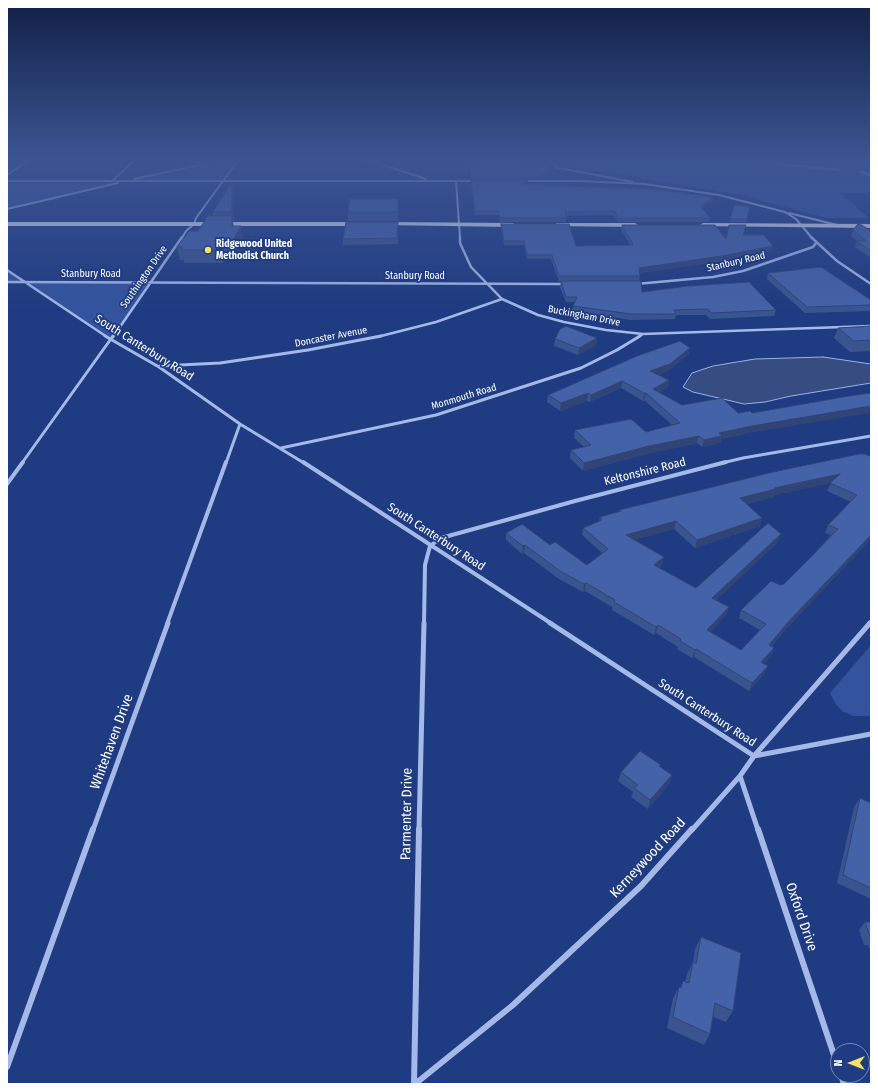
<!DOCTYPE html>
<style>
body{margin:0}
#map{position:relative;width:878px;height:1091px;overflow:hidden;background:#1f3b81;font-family:"Fira Sans Condensed",sans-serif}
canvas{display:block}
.frame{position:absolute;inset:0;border:8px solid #fff;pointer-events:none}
.north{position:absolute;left:830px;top:1043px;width:40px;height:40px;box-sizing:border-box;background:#1f3b81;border:1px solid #7989b3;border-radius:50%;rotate:270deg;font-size:11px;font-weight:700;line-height:16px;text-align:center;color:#fff}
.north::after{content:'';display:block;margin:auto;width:14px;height:18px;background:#f6e265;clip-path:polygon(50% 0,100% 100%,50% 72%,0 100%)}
</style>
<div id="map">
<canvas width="878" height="1091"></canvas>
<div class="frame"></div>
<div class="north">N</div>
</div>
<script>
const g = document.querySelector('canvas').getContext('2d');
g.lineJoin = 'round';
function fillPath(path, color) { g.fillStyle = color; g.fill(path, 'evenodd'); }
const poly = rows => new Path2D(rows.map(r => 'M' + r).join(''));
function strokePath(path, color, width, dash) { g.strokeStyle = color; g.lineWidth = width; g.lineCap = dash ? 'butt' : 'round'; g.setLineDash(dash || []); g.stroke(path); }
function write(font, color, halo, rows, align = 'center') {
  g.font = font + ' "Fira Sans Condensed",sans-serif'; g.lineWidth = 3.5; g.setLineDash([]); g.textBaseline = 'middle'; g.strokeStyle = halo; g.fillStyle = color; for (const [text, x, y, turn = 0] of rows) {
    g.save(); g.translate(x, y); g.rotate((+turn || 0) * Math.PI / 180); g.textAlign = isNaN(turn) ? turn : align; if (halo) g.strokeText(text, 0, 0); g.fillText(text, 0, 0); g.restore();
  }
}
const green = poly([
 [227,159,239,159,223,181,125,181,7,209,7,181,125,181],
 [587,159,871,159,871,193,840,193,869,218,827,218,735,194,571,166],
 [7,270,26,282,151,283,110,339,26,282,7,282],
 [871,645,871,716,853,716,842,711,835,703,830,693]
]);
const water = poly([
 [823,357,871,364,871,383,791,396,765,402,744,404,693,392,683,387,692,373,713,366,755,359,823,357]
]);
const stream = poly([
 [762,159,781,164,839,170],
 [861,172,871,175]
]);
const streetFar5 = poly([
 [365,159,426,179],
 [549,166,633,182],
 [7,175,30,159],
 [134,179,227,159],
 [7,181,477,181],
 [112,181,136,159],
 [456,181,460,238],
 [523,181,580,181,646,184],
 [644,184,719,195,785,212,796,219,812,238],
 [7,209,118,183],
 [789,213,837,225],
 [182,238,186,231,194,224,196,218,239,159]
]);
const streetFar4 = poly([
 [460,237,460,243,471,267,502,299,538,315,564,322,606,330,643,334,871,326],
 [811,237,837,261,871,284],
 [7,270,107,337],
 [7,282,565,284],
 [636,284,713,277,743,271,813,247,816,243],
 [113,337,182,237],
 [377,337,436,322,502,299],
 [638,337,643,334]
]);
const streetFar3 = poly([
 [105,336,159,367,240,424,304,463],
 [160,366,220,363,308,350,381,336],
 [281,448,436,415,581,368,617,350,640,336],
 [22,463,113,336],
 [226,463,240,424],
 [722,463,743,458,871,436]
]);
const streetFar2 = poly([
 [303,462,552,624],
 [7,484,23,462],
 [167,624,226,462],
 [424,624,425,565,430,546,441,538,575,501,726,462],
 [869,624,871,622]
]);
const streetFar1 = poly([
 [550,623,754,756,871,734],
 [740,776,758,830],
 [93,830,168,623],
 [419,830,424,623],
 [692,830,740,776,754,756,870,623]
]);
const street = poly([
 [758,829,838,1067],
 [7,1067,93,829],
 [841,1075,844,1084],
 [414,1084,419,829],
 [415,1084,513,1005,641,886,692,829]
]);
const primary = poly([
 [7,222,359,222,362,224,359,226,7,226,7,222],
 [385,222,513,223,516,225,513,227,383,225,382,224,385,222],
 [557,223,635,223,638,225,635,227,555,226,554,225,557,223],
 [703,223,871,224,871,228,701,226,700,225,703,223]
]);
const wall = poly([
 [471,159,520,159,554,166,553,169,550,170,551,173,539,178,471,178,469,164,477,162,471,161],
 [532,159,574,159,574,160,562,165],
 [471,180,528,180,528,184,527,184,714,197,713,201,702,208,710,218,709,222,618,222,614,215,566,216,566,222,500,222,498,215,475,215],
 [234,190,234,221,232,221,233,226,243,238,231,260,224,260,223,263,184,263,184,260,180,260,177,247,198,231,213,216,213,212],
 [398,199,398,221,348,221,348,212],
 [734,205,750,207,746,222,730,222],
 [501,224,576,246,630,245,621,229,622,225,726,239,743,235,772,251,721,261,639,273,640,276,639,281,559,281,551,259,527,259,524,245,504,245,501,229],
 [398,228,398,244,343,245,343,239],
 [853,230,871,231,871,258,855,247,857,241,851,236],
 [768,273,871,300,871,311,805,313,767,279],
 [561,281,642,292,776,310,774,316,710,319,706,315,676,315,675,319,630,320,572,311,573,306,575,302,566,302,560,287],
 [871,326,871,351,850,352,834,338,838,328],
 [597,338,596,345,578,355,554,346,555,339],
 [689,354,668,371,658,375,669,380,668,387,659,392,682,405,749,433,721,439,720,443,702,447,697,443,647,454,583,471,570,458,571,450,584,447,574,438,575,430,646,432,672,425,644,400,643,401,621,388,590,402,587,401,560,411,547,402,548,395],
 [859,454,871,539,786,629,772,646,774,648,771,656,764,664,768,666,764,674,749,691,694,657,692,658,677,649,678,647,656,633,654,635,612,610,612,607,585,591,583,592,559,579,524,553,522,554,506,540,506,533,550,545,587,565,602,553,582,535,583,528,599,521,600,517,619,512,619,510],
 [831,483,827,491,851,502,828,525,825,533,831,535,811,557,784,584,741,610,739,618,760,630,741,650,710,632,726,615,729,607,716,600,778,542,696,588,659,568,662,565,634,540,674,529,695,548,760,526,746,504,774,497,774,495],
 [660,767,672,775,669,784,648,809,631,797,633,792,618,781,621,772],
 [860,798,871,803,871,899,837,883,854,807],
 [865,922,871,922,871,952,868,945,864,945,859,930],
 [701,937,733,1011,726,1022,713,1017,710,1034,704,1045,667,1028,673,998,679,987,680,987,683,981,685,982,687,974,693,962,695,949]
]);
const shadedWall = poly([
 [570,159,574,159,574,160,562,165,562,162],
 [554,166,553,169,545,172,545,169],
 [551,170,551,173,539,178,539,176],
 [528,180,528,184,520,187,520,184],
 [232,182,234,190,234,221,232,212],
 [714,197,713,201,700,210,701,206],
 [232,216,234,228,232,226],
 [241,226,243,238,231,260,229,247],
 [773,246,772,251,721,261,638,273,639,268],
 [222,247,224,260,223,263,220,250],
 [597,338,596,345,578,355,579,348],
 [690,348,689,354,668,371,648,378,650,371],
 [669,380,668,387,651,396,653,389],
 [622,381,621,388,590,402,591,395],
 [588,393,587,401,560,411,561,403],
 [644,393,646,393,644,400,643,401],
 [871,406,871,413,749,433,721,439,720,443,702,447,704,440,719,433,752,426],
 [699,436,697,443,647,454,583,471,584,463,649,446],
 [840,474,837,482,774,495,774,497,737,506,740,498,774,488],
 [762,518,760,526,695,548,697,540],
 [676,521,674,529,624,543,626,535],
 [781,534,778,542,710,606,712,598],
 [871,535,871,539,786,629,766,653,769,645,789,621],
 [525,545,524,553,522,554,523,546],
 [664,557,662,565,652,573,654,565],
 [586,583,585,591,583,592,584,584],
 [729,607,726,615,704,638,707,630],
 [658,625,656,633,654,635,656,627],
 [774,648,771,656,758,670,761,662],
 [696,649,694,657,692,658,695,650],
 [768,666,764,674,749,691,752,683],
 [672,775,669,784,648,809,650,800]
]);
const building = poly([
 [476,159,520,159,554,166,545,169,551,170,539,176,471,176,469,164,481,161,476,159],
 [546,159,570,159,562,162,546,159],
 [471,180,528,180,520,184,650,189,714,197,701,206,710,218,618,218,615,211,565,212,567,218,500,218,498,211,475,211,471,180],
 [232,182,232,212,213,212,232,182],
 [350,199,398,199,398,212,348,212,350,199],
 [734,205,750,207,747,219,730,219,734,205],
 [208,216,232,216,232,226,241,226,229,247,222,247,220,250,182,250,183,247,177,247,189,231,198,231,208,216],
 [346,222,398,222,397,238,343,239,346,222],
 [501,224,569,224,576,246,633,245,622,225,715,225,726,239,729,225,746,225,743,235,764,235,773,246,722,256,639,268,640,276,559,276,552,255,527,255,524,241,504,241,501,224],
 [858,224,860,224,871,231,871,251,857,241,866,241,853,230,858,224],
 [821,267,871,300,871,305,807,307,768,273,821,267],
 [561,281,641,281,642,292,688,286,749,282,776,310,711,313,708,309,674,310,676,314,631,314,573,306,577,297,566,297,561,281],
 [566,326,597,338,579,348,555,339,560,329,566,326],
 [871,326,871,340,854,341,838,328,871,326],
 [680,341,690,348,670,364,650,371,669,380,653,389,682,405,722,398,738,413,750,411,752,413,849,396,871,393,871,406,752,426,719,433,722,436,704,440,699,436,649,446,584,463,571,450,591,445,575,430,631,419,646,432,680,423,646,393,644,393,622,381,591,395,588,393,561,403,548,395,637,356,680,341],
 [859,454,865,454,869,456,871,455,871,535,789,621,769,645,774,648,761,662,768,666,752,683,696,649,695,650,680,641,681,639,658,625,656,627,614,602,615,600,586,583,584,584,560,571,525,545,523,546,506,533,522,524,550,545,555,542,587,565,608,549,583,528,602,520,600,517,621,511,619,510,773,472,859,454],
 [840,474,830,483,857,495,828,525,838,529,811,557,784,584,780,585,771,581,741,610,766,624,741,650,707,630,729,607,712,598,781,534,768,523,696,588,654,565,664,557,626,535,676,521,697,540,762,518,740,498,776,489,774,488,840,474],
 [640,751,661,765,659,766,672,775,650,800,634,788,638,785,621,772,640,751],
 [860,798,871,803,871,888,843,875,860,798],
 [865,922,871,922,871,936,870,936,865,922],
 [701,937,741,953,733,1011,715,1003,710,1034,673,1017,679,987,681,988,683,981,689,983,693,962,696,964,701,937]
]);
const markers = [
 [208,250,4,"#f6e265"]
];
const farPoinames = [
 ["Ridgewood United",216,244],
 ["Methodist Church",216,256]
];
const farStreetnames = [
 ["Stanbury Road",736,262,-13],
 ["Stanbury Road",91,274],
 ["Stanbury Road",415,276],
 ["Southington Drive",144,277,-55],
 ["Buckingham Drive",584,316,11],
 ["Doncaster Avenue",331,337,-11],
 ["Monmouth Road",464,397,-17]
];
const streetNames = [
 ["South Canterbury Road",144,348,32],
 ["Keltonshire Road",645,472,-14],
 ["South Canterbury Road",436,537,33],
 ["South Canterbury Road",707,713,33]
];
const nearStreetnames = [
 ["Whitehaven Drive",112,742,-70],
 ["Parmenter Drive",407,814,-89],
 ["Kerneywood Road",648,858,-47],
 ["Oxford Drive",801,917,71]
];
fillPath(green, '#33539f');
fillPath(water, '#374c80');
strokePath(water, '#98b2ea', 1);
strokePath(stream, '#98b2ea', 2.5);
strokePath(streetFar5, '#a5b9e8', 2);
strokePath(streetFar4, '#a5b9e8', 2.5);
strokePath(streetFar3, '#a5b9e8', 3);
strokePath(streetFar2, '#a5b9e8', 4);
strokePath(streetFar1, '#a5b9e8', 5);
strokePath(street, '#a5b9e8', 6);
fillPath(primary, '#e8edfe');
fillPath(wall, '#3a5490');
fillPath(shadedWall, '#304576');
fillPath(building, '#4462a8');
strokePath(building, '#304576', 1);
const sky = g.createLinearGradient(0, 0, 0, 312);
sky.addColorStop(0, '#112047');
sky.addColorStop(0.51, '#3c5592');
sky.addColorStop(1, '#3c559200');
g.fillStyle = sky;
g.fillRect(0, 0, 878, 312);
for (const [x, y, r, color] of markers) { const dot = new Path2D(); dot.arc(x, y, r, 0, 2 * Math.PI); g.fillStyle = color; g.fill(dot); strokePath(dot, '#1f3b81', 1.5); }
write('bold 10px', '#fff', '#1f3b81', farPoinames, 'left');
write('10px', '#fff', '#1f3b81', farStreetnames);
write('12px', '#fff', '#1f3b81', streetNames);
write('14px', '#fff', '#1f3b81', nearStreetnames);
</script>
